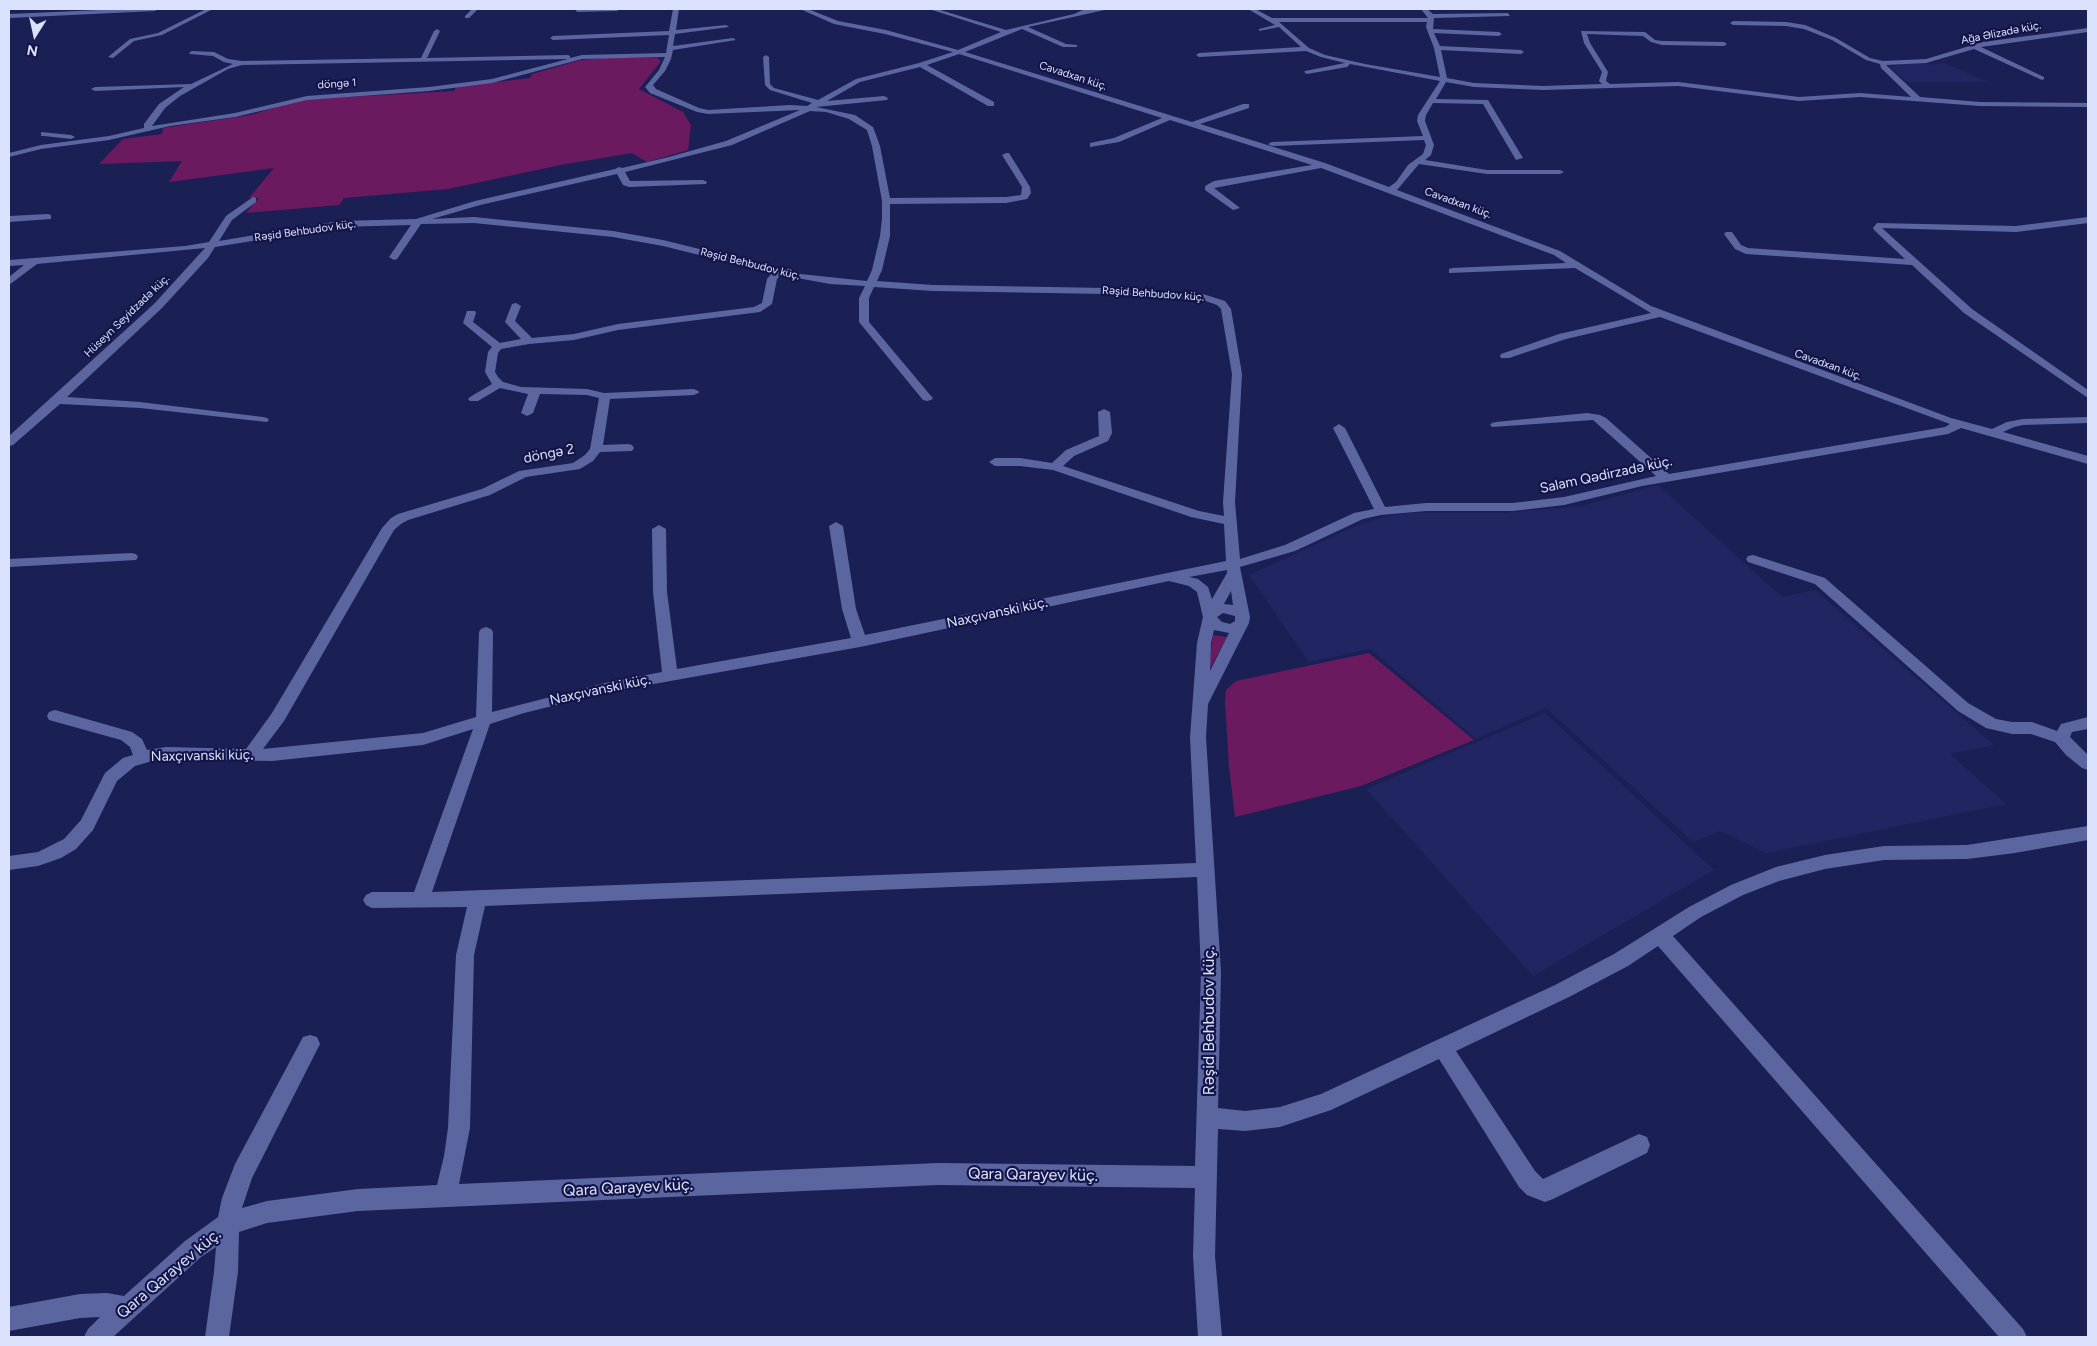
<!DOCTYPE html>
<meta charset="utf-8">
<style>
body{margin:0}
#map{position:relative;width:2097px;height:1346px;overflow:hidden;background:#1b2054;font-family:Figtree,sans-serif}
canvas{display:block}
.frame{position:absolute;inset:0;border:10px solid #dbe2fd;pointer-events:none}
.north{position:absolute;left:10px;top:10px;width:50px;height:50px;-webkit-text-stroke:4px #131549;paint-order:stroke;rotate:190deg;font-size:14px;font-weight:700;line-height:20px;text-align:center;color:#dbe2fd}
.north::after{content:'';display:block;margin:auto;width:18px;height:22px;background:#dbe2fd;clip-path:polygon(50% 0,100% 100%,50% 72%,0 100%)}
</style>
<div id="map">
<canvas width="2097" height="1346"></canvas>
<div class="frame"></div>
<div class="north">N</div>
</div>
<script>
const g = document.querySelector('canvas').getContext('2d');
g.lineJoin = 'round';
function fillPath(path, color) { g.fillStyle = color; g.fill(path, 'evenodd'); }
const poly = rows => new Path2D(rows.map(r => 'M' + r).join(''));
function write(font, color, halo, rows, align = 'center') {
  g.font = font + ' Figtree,sans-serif'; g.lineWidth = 4.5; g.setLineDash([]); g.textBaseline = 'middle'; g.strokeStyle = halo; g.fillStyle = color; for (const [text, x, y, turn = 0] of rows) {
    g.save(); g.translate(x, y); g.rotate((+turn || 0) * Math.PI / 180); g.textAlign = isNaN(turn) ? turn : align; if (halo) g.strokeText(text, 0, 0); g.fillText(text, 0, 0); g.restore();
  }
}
const built = poly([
 [1923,62,1930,65,1944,63,1988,82,1907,82,1888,66],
 [1658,485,1782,597,1815,590,1994,745,1950,754,2006,804,1766,853,1720,831,1693,842,1546,708,1476,739,1370,649,1309,662,1249,575,1356,526,1386,516,1411,513,1505,513,1582,506],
 [1545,713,1714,870,1533,976,1366,789]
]);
const green = poly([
 [604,58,657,58,661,61,639,89,683,112,691,125,688,150,647,162,632,153,560,165,448,189,344,198,339,205,246,213,259,198,249,198,274,168,169,182,182,161,99,164,123,139,162,134,163,128,251,115,289,103,312,99,454,91,456,87,530,78,532,74,581,60],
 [1213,635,1227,637,1208,672],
 [1369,653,1474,740,1361,786,1235,817,1229,767,1225,701,1226,690,1236,681]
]);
const minor = poly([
 [123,9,158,9,155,11,9,18,9,14,123,9],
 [206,9,213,9,162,35,134,41,113,58,108,57,130,39,158,33,206,9],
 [472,9,478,9,469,18,465,18,465,16,472,9],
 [575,9,620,9,617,11,577,12,575,9],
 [673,9,679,9,676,30,726,25,729,27,675,34,673,46,733,38,736,40,673,50,671,59,665,71,653,85,656,89,699,108,708,110,790,105,807,106,812,103,770,90,765,85,763,57,766,55,769,57,770,84,774,88,818,100,856,79,919,63,953,52,885,34,834,24,800,9,808,9,838,21,886,30,958,50,1001,32,929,9,937,9,1006,30,1074,14,1085,9,1109,9,1028,27,1066,44,1077,45,1077,47,1063,47,1022,29,965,52,1192,122,1243,104,1249,104,1249,108,1200,124,1325,163,1389,187,1396,182,1408,165,1423,154,1426,145,1424,140,1272,146,1268,144,1272,142,1423,136,1417,121,1418,115,1440,81,1350,64,1347,67,1307,74,1304,72,1305,71,1345,63,1321,57,1306,51,1199,57,1196,55,1199,53,1301,47,1279,27,1259,31,1259,29,1275,25,1248,9,1255,9,1272,18,1428,18,1421,9,1427,9,1433,14,1508,13,1510,16,1434,18,1433,29,1499,32,1502,34,1499,36,1434,33,1440,46,1521,50,1524,52,1521,54,1441,50,1447,78,1474,83,1543,86,1602,84,1599,81,1602,72,1584,43,1581,31,1645,32,1655,40,1662,41,1724,42,1727,44,1724,46,1662,45,1651,42,1643,36,1587,34,1590,43,1608,72,1606,81,1610,84,1678,82,1799,97,1860,93,1911,97,1881,68,1880,64,1866,60,1832,40,1804,29,1786,26,1733,25,1730,23,1733,21,1786,22,1805,25,1836,38,1870,58,1883,61,1926,59,1983,42,2088,28,2088,32,1981,47,2044,77,2044,79,2042,80,1974,49,1926,63,1886,65,1920,97,1980,102,2088,103,2088,107,1980,106,1860,97,1799,101,1678,86,1543,90,1474,87,1446,82,1436,99,1488,100,1523,158,1516,160,1483,104,1433,103,1426,115,1425,121,1434,145,1431,155,1425,160,1487,170,1560,170,1564,172,1560,174,1487,174,1419,164,1397,190,1560,251,1651,306,1951,418,1992,429,2007,422,2023,419,2088,417,2088,423,2023,425,2014,427,2003,432,2088,456,2088,464,1961,428,1948,434,1642,486,1564,505,1513,511,1426,511,1381,515,1363,519,1295,551,1240,567,1250,617,1249,623,1208,704,1206,737,1221,972,1218,1108,1245,1111,1280,1107,1321,1094,1555,985,1614,954,1689,907,1731,885,1776,867,1825,855,1884,846,1967,845,2088,826,2088,840,2015,853,1967,859,1884,860,1825,869,1779,881,1743,895,1701,917,1673,936,2023,1329,2027,1337,1999,1337,1658,946,1628,966,1569,997,1456,1051,1535,1171,1543,1179,1639,1134,1647,1137,1650,1145,1647,1153,1553,1199,1545,1202,1527,1195,1519,1187,1439,1059,1331,1110,1280,1127,1245,1131,1218,1129,1215,1256,1222,1337,1198,1337,1193,1256,1195,1188,938,1185,358,1211,267,1223,239,1232,238,1272,229,1337,205,1337,214,1272,216,1247,201,1257,113,1337,84,1337,88,1329,100,1317,80,1318,9,1331,9,1307,80,1294,107,1293,124,1296,185,1241,218,1217,222,1198,235,1164,303,1037,310,1035,317,1037,320,1044,252,1178,242,1208,267,1201,358,1189,437,1185,444,1156,448,1128,456,955,467,907,372,908,366,905,363,900,366,895,372,892,414,892,473,729,423,745,272,761,166,759,152,761,135,766,117,781,93,830,76,849,61,858,38,866,9,870,9,856,38,852,64,839,81,820,105,773,123,758,133,755,130,747,121,740,49,720,47,716,49,712,55,710,132,732,142,739,147,750,166,747,246,749,272,713,382,528,391,518,398,514,482,489,519,471,573,463,585,455,590,449,599,398,587,395,540,394,533,413,527,416,521,413,528,394,500,388,478,401,470,401,468,399,470,397,492,384,485,372,488,352,492,347,463,323,467,311,475,311,476,313,473,322,500,343,521,339,505,322,512,304,516,303,521,306,515,321,532,338,574,334,618,324,754,307,762,303,767,279,772,273,663,246,613,237,474,223,421,224,397,259,394,260,389,257,411,225,339,227,215,247,208,258,162,308,67,397,140,402,263,417,267,418,269,420,267,422,140,408,60,404,13,445,9,446,9,436,154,304,205,248,37,264,9,285,9,277,24,265,9,266,9,260,185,246,209,242,226,216,253,197,256,198,256,202,232,220,219,241,339,221,416,219,475,201,615,169,619,167,622,168,669,157,726,141,800,110,708,114,697,112,650,93,645,87,659,70,665,57,582,59,492,83,429,91,307,100,235,117,170,126,109,140,41,149,9,157,9,153,41,145,109,136,144,128,144,124,159,104,184,87,95,91,91,89,95,87,191,84,233,64,224,62,213,56,190,54,189,53,192,51,214,52,228,59,242,61,421,58,434,31,437,29,440,31,427,58,568,55,570,56,570,58,582,55,666,53,669,35,553,40,550,38,553,36,669,31,673,9],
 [1279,22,1427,22,1426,27,1434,48,1440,77,1365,64,1325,55,1309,48,1279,22],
 [959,54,1162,118,1114,138,1090,143,1090,147,1119,142,1170,120,1312,165,1214,181,1205,186,1205,190,1233,210,1240,208,1214,188,1321,168,1554,255,1566,263,1452,268,1449,269,1449,273,1575,268,1651,313,1559,334,1501,354,1500,356,1501,358,1509,358,1566,339,1660,317,1950,424,1945,427,1669,474,1606,418,1600,415,1587,413,1496,422,1492,423,1490,425,1492,427,1593,420,1656,476,1564,497,1513,503,1426,503,1385,507,1345,428,1339,424,1333,428,1374,509,1354,513,1285,545,1240,559,1235,502,1242,374,1231,309,1225,301,1203,294,1106,288,933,285,877,281,882,270,890,236,890,204,1006,203,1027,199,1031,193,1030,187,1009,153,1006,153,1002,155,1022,187,1021,195,1006,197,890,198,880,146,873,127,855,115,816,107,887,100,888,98,884,96,827,101,860,82,920,67,988,106,994,106,994,102,927,65,959,54],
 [568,59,492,79,429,87,307,96,235,113,152,126,165,108,180,96,228,69,242,65,568,59],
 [810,111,826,112,849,119,867,130,872,146,882,201,882,219,880,236,872,270,867,281,800,274,663,240,613,231,474,217,432,219,480,205,617,174,623,185,629,187,706,184,707,182,703,180,630,181,625,172,732,145,810,111],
 [781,275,830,284,865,286,859,298,859,322,923,400,927,401,931,400,933,398,931,396,869,322,869,298,874,287,933,291,1106,294,1203,300,1217,305,1221,309,1232,374,1223,502,1224,516,1199,511,1063,466,1074,456,1108,441,1112,433,1110,412,1104,409,1098,412,1099,436,1066,450,1052,463,1020,458,995,458,989,462,995,466,1020,466,1053,470,1191,517,1224,524,1226,561,865,635,856,609,843,526,836,522,829,526,842,609,851,638,677,669,667,592,666,529,659,525,652,529,653,592,662,672,609,682,492,712,493,632,491,629,486,627,481,629,479,632,476,717,423,733,263,749,284,721,394,530,401,524,408,520,490,495,526,477,580,469,593,461,600,452,632,451,634,448,632,445,628,444,603,445,610,399,694,395,700,392,694,389,604,393,587,389,521,387,503,382,498,377,495,372,498,353,501,349,529,344,574,340,618,330,760,312,772,304,777,279,781,275],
 [1227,570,1227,573,1212,599,1208,587,1198,579,1189,577,1227,570],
 [1169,581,1189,586,1197,592,1203,617,1197,643,1190,737,1196,863,432,892,490,724,524,713,609,692,860,647,1169,581],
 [1231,591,1233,605,1224,604,1231,591],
 [1223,613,1235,616,1235,621,1230,624,1222,622,1217,617,1223,613],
 [1214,630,1229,633,1210,671,1211,643,1214,630],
 [1197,877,1201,972,1195,1166,938,1163,459,1184,470,1128,474,955,485,906,1197,877],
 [41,132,71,135,75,137,71,139,44,136,41,136,41,132],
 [48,214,51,215,51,219,9,222,9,216,48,214],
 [2088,217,2088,223,2016,232,1882,228,1972,309,2088,390,2088,398,1964,313,1912,265,1746,254,1735,249,1724,234,1726,232,1732,232,1741,245,1748,248,1905,259,1874,230,1873,228,1877,223,2016,226,2088,217],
 [131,553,136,554,138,557,136,560,9,567,9,559,131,553],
 [1753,555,1825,578,1968,703,1996,719,2012,722,2032,722,2057,731,2061,724,2088,717,2088,729,2072,732,2070,737,2088,755,2088,770,2082,768,2066,755,2055,742,2031,734,2012,734,1986,728,1958,711,1815,584,1748,562,1746,559,1748,556,1753,555]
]);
const farStreetnames = [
 ["Ağa Əlizadə küç.",2001,33,-11],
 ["Cavadxan küç.",1073,76,18],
 ["döngə 1",337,84,-4],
 ["Cavadxan küç.",1458,203,20],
 ["Rəşid Behbudov küç.",305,231,-8],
 ["Rəşid Behbudov küç.",750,264,14],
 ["Rəşid Behbudov küç.",1153,294,4],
 ["Hüseyn Seyidzadə küç.",127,316,-44],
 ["Cavadxan küç.",1828,365,20]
];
const streetNames = [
 ["döngə 2",549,454,-11],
 ["Salam Qədirzadə küç.",1606,475,-12],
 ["Naxçıvanski küç.",997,613,-12],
 ["Naxçıvanski küç.",600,690,-12],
 ["Naxçıvanski küç.",202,756,-1]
];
const nearStreetnames = [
 ["Rəşid Behbudov küç.",1209,1021,-90],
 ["Qara Qarayev küç.",1033,1175,1],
 ["Qara Qarayev küç.",628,1188,-3],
 ["Qara Qarayev küç.",169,1274,-40]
];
fillPath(built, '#212662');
fillPath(green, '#6c1a60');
fillPath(minor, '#5b66a1');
write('11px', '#dbe2fd', '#131549', farStreetnames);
write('14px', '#dbe2fd', '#131549', streetNames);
write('16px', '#dbe2fd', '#131549', nearStreetnames);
</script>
